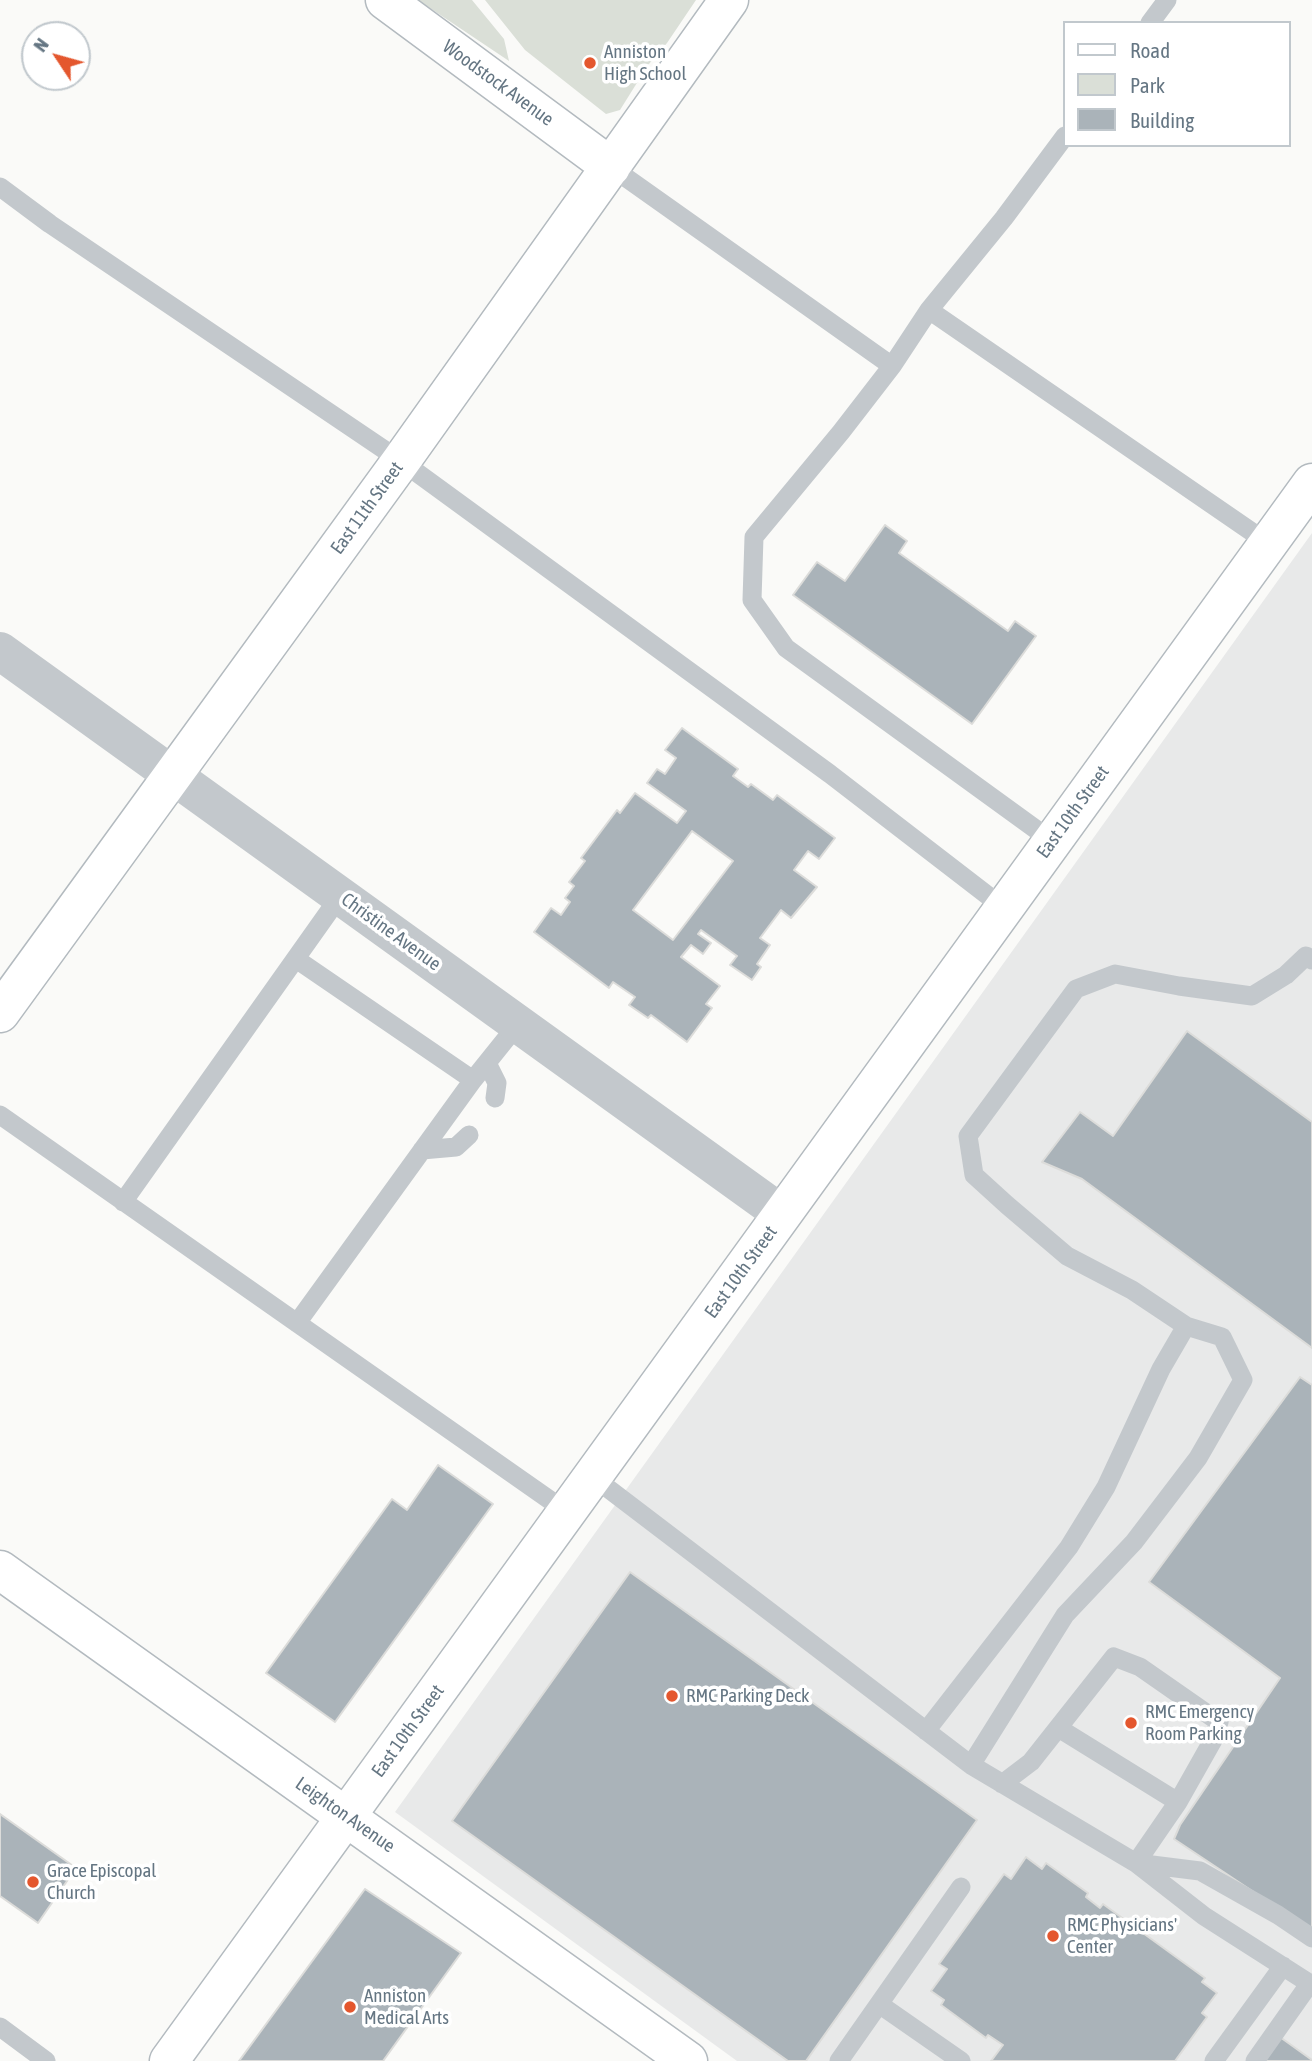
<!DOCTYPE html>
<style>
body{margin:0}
#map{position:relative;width:1312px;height:2061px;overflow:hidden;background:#fafaf8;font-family:"Asap Condensed",sans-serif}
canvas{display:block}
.legend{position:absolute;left:1063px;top:21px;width:228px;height:126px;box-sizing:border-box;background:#fff;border:2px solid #c1c8cd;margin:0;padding:9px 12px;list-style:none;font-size:21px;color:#657683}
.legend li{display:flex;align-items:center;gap:14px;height:35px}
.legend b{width:35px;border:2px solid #c1c8cd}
.north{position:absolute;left:21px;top:21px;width:70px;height:70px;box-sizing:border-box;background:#fff;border:2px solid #c1c8cd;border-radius:50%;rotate:306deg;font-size:19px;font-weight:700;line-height:28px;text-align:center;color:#657683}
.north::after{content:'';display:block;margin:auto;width:24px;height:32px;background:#e4572e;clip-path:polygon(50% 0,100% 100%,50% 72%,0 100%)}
</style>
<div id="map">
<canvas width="1312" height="2061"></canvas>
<ul class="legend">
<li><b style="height:9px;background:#fff"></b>Road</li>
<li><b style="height:19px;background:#dadfd7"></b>Park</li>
<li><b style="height:19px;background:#aab3b9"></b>Building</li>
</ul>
<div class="north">N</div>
</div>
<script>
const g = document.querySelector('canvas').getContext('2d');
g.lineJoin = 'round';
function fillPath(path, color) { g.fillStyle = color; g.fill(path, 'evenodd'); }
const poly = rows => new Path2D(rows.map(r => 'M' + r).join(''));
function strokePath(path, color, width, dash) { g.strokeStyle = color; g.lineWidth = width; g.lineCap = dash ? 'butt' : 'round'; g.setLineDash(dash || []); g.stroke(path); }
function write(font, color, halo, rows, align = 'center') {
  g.font = font + ' "Asap Condensed",sans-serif'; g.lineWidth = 7; g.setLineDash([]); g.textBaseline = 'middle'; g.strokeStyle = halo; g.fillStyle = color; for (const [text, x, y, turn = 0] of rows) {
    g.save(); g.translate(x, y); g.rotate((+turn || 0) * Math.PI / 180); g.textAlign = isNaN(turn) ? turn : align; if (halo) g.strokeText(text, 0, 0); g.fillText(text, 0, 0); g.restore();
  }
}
const built = poly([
 [1312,533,1312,2061,737,2061,395,1812]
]);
const green = poly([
 [418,0,472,0,504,39,509,61],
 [485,0,696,0,667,43,649,64,637,70,640,78,620,110,606,114,525,50]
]);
const building = poly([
 [885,525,907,541,899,553,1008,631,1015,621,1036,636,972,724,793,595,817,562,845,581,885,525],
 [682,728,738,769,733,776,748,787,751,784,773,800,777,795,835,838,819,859,808,851,794,870,817,887,791,918,781,910,760,938,770,945,757,964,761,967,752,980,730,965,737,956,701,930,698,934,711,943,703,954,691,945,681,957,720,986,706,1004,712,1008,687,1042,651,1015,648,1018,629,1005,635,997,613,982,609,988,534,932,551,908,561,915,570,902,565,898,574,886,569,882,585,861,581,858,617,810,620,813,635,793,677,823,686,811,647,783,657,769,665,774,676,758,665,750,682,728],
 [692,831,733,861,673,940,633,910,692,831],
 [1187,1031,1312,1122,1312,1348,1082,1179,1042,1162,1080,1112,1113,1136,1187,1031],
 [1300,1377,1312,1385,1312,1931,1174,1839,1180,1825,1280,1678,1149,1582,1300,1377],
 [438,1465,493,1504,335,1722,266,1673,392,1499,407,1510,438,1465],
 [630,1572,977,1820,806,2061,788,2061,452,1821,630,1572],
 [0,1814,76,1868,38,1923,0,1896,0,1814],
 [1026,1857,1042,1869,1046,1863,1088,1893,1086,1897,1100,1908,1103,1904,1205,1978,1202,1982,1217,1993,1202,2013,1207,2017,1175,2061,991,2061,1003,2045,988,2035,986,2038,941,2005,944,2000,931,1991,947,1969,939,1964,1004,1874,1011,1879,1026,1857],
 [365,1889,461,1953,383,2061,239,2061,365,1889],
 [1280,2037,1312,2060,1312,2061,1262,2061,1280,2037]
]);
const lane = poly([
 [1150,23,1167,0],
 [611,167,892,366],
 [0,187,50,224,401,461,830,774,1004,908],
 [929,310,1268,543],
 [1052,841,786,648,752,600,754,537,841,432,892,366,929,310,1004,218,1065,136],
 [296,959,473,1080],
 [487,1063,497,1083,495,1098],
 [0,1115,567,1512],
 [422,1150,456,1147,469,1135],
 [123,1202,340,896],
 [297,1323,473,1080,518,1024],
 [1186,1326,1132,1290,1067,1256,1007,1205,974,1175,968,1136,1076,989,1115,974,1179,986,1252,996,1286,975,1306,956,1312,960],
 [593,1477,971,1765,1136,1863,1204,1916,1312,1985],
 [1060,1729,1178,1802],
 [926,1731,1069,1547,1106,1487,1161,1369,1186,1326,1222,1337,1243,1380,1198,1458,1134,1542,1065,1615,971,1765],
 [1002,1784,1031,1762,1114,1657,1140,1667,1219,1722,1213,1740,1178,1802,1136,1863,1200,1871,1278,1915,1312,1938],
 [879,2004,961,2061],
 [0,2027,46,2061],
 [839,2061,961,1887],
 [1214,2061,1283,1966],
 [1255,2061,1310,1983]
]);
const street = poly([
 [0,651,782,1214]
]);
const secondary = poly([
 [385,0,611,167],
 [0,1013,401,461,729,0],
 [0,1570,688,2061],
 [169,2061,1312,483]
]);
const markers = [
 [590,63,7,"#e4572e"],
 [672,1696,7,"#e4572e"],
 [1131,1723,7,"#e4572e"],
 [33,1882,7,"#e4572e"],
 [1053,1936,7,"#e4572e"],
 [350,2007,7,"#e4572e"]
];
const poiNames = [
 ["Anniston",604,52],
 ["High School",604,74],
 ["RMC Parking Deck",686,1696],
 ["RMC Emergency",1145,1712],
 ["Room Parking",1145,1734],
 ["Grace Episcopal",47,1871],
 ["Church",47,1893],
 ["RMC Physicians'",1067,1925],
 ["Center",1067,1947],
 ["Anniston",364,1996],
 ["Medical Arts",364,2018]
];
const streetNames = [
 ["Woodstock Avenue",498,83,36],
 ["East 11th Street",367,508,-54],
 ["East 10th Street",1073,812,-54],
 ["Christine Avenue",391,932,36],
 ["East 10th Street",741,1272,-54],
 ["East 10th Street",408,1731,-54],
 ["Leighton Avenue",345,1815,35]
];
fillPath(built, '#e8e9e9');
fillPath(green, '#dadfd7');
fillPath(building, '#aab3b9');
strokePath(building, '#dcdcda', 2);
strokePath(secondary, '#b3babf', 41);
strokePath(lane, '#c3c8cc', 19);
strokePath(street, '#c3c8cc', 38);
strokePath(secondary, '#fff', 38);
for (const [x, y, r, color] of markers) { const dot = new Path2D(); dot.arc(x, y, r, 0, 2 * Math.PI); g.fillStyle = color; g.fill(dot); strokePath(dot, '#fff', 2.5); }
write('19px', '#657683', '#fff', poiNames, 'left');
write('19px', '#657683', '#fff', streetNames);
</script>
